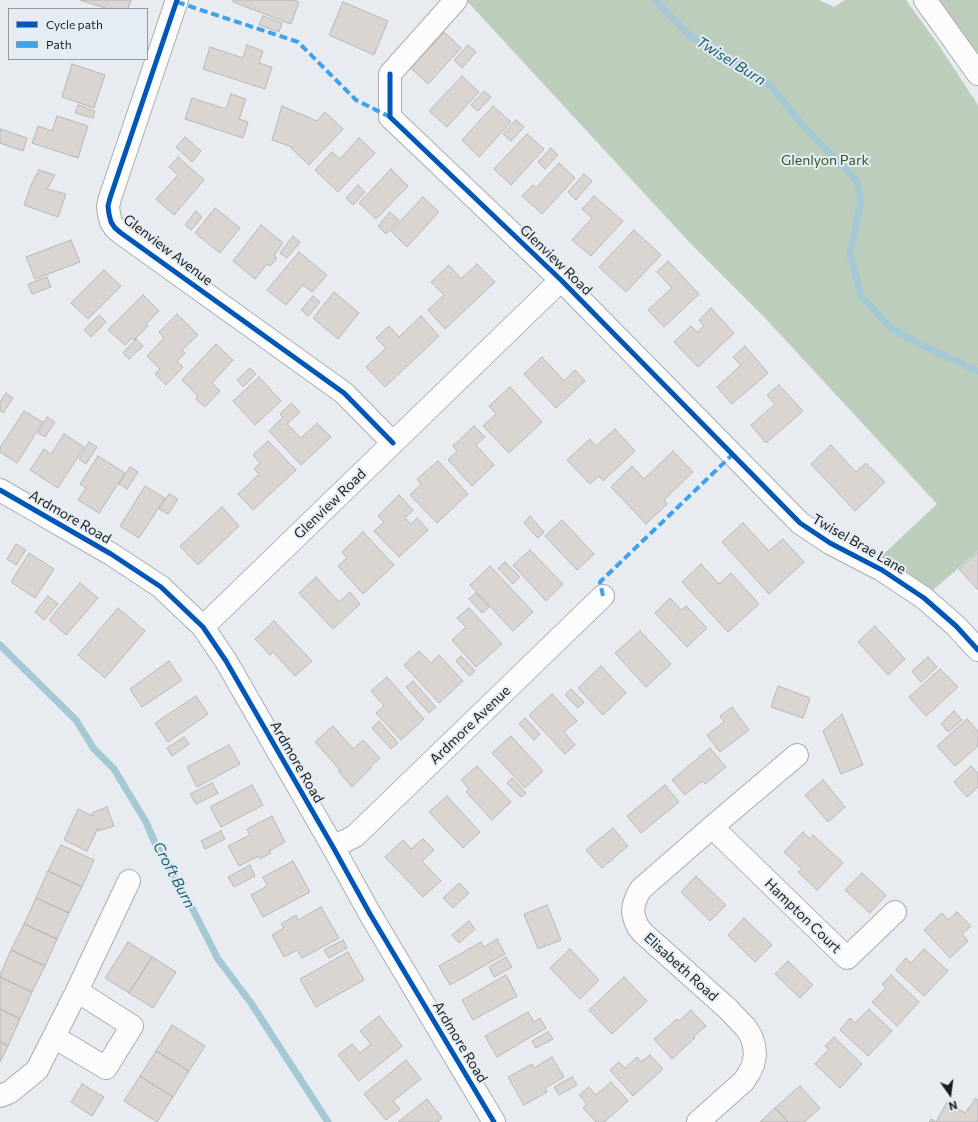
<!DOCTYPE html>
<style>
body{margin:0}
#map{position:relative;width:978px;height:1122px;overflow:hidden;background:#e8ecf0;font-family:Commissioner,sans-serif}
canvas{display:block}
.legend{position:absolute;left:8px;top:8px;width:140px;height:52px;box-sizing:border-box;background:#e4ecf4;border:1px solid #93999f;margin:0;padding:5px 7px;list-style:none;font-size:12px;color:#1a1d1f}
.legend li{display:flex;align-items:center;gap:8px;height:20px}
.legend b{width:20px;border:1px solid #93999f}
.north{position:absolute;left:930px;top:1074px;width:40px;height:40px;-webkit-text-stroke:3px #e4ecf4;paint-order:stroke;rotate:166deg;font-size:11px;font-weight:700;line-height:16px;text-align:center;color:#1a1d1f}
.north::after{content:'';display:block;margin:auto;width:14px;height:18px;background:#1a1d1f;clip-path:polygon(50% 0,100% 100%,50% 72%,0 100%)}
</style>
<div id="map">
<canvas width="978" height="1122"></canvas>
<ul class="legend">
<li><b style="height:5px;background:#0057b8"></b>Cycle path</li>
<li><b style="height:5px;background:#3da2ea"></b>Path</li>
</ul>
<div class="north">N</div>
</div>
<script>
const g = document.querySelector('canvas').getContext('2d');
g.lineJoin = 'round';
function fillPath(path, color) { g.fillStyle = color; g.fill(path, 'evenodd'); }
const poly = rows => new Path2D(rows.map(r => 'M' + r).join(''));
function strokePath(path, color, width, dash) { g.strokeStyle = color; g.lineWidth = width; g.lineCap = dash ? 'butt' : 'round'; g.setLineDash(dash || []); g.stroke(path); }
function write(font, color, halo, rows, align = 'center') {
  g.font = font + ' Commissioner,sans-serif'; g.lineWidth = 4; g.setLineDash([]); g.textBaseline = 'middle'; g.strokeStyle = halo; g.fillStyle = color; for (const [text, x, y, turn = 0] of rows) {
    g.save(); g.translate(x, y); g.rotate((+turn || 0) * Math.PI / 180); g.textAlign = isNaN(turn) ? turn : align; if (halo) g.strokeText(text, 0, 0); g.fillText(text, 0, 0); g.restore();
  }
}
const forest = poly([
 [466,0,819,0,834,7,845,0,906,0,940,47,978,105,978,551,924,598,872,565,937,504,766,319,690,243],
 [935,0,978,0,978,61]
]);
const stream = poly([
 [655,0,688,34,771,86,804,127,857,181,861,202,850,254,861,296,891,328,922,345,978,371],
 [0,645,76,720,94,749,114,769,146,822,155,843,186,896,218,959,251,1003,328,1122]
]);
const building = poly([
 [80,0,131,0,128,9,108,9,80,0],
 [233,0,293,0,299,2,291,24,233,2,233,0],
 [343,2,388,21,374,55,329,35,343,2],
 [263,16,282,23,279,32,259,25,263,16],
 [444,32,461,48,428,84,411,68,444,32],
 [247,45,263,51,259,63,272,67,265,89,203,69,210,47,243,58,247,45],
 [468,45,476,52,462,68,454,60,468,45],
 [72,64,105,75,94,108,62,97,72,64],
 [462,76,479,92,447,127,429,111,462,76],
 [484,91,491,97,478,111,471,105,484,91],
 [231,94,246,99,239,119,248,122,243,138,185,119,192,98,226,109,231,94],
 [78,105,95,111,93,118,75,113,78,105],
 [282,106,317,121,325,112,343,129,309,165,291,148,292,147,272,140,282,106],
 [493,106,511,122,479,157,462,140,493,106],
 [57,116,88,126,78,158,32,143,38,126,52,131,57,116],
 [516,120,524,127,511,141,503,134,516,120],
 [1,129,27,138,23,151,0,143,0,133,1,129],
 [527,134,544,149,511,185,494,169,527,134],
 [185,137,201,151,192,162,176,147,185,137],
 [359,138,375,153,338,192,315,170,332,152,340,159,359,138],
 [551,148,558,155,545,169,538,162,551,148],
 [178,157,204,180,174,215,156,199,178,175,169,167,178,157],
 [559,163,575,178,542,214,522,196,533,185,536,188,559,163],
 [391,169,408,186,376,219,359,203,391,169],
 [39,170,55,175,47,189,66,194,58,217,24,205,32,183,39,170],
 [584,174,592,181,576,200,568,192,584,174],
 [358,185,365,192,353,205,346,198,358,185],
 [594,196,623,221,591,256,572,240,592,218,582,209,594,196],
 [423,197,439,212,407,247,391,231,423,197],
 [215,208,240,228,220,253,195,233,215,208],
 [196,211,202,217,191,230,185,225,196,211],
 [390,212,399,220,386,234,378,226,390,212],
 [261,225,283,243,274,255,277,258,270,266,267,264,255,279,233,261,261,225],
 [634,230,661,255,626,292,599,267,634,230],
 [293,236,300,242,287,258,280,253,293,236],
 [71,240,80,262,35,279,26,257,71,240],
 [299,252,327,275,312,292,303,285,286,305,267,290,299,252],
 [668,261,699,294,664,327,648,310,672,288,657,272,668,261],
 [477,264,495,282,445,329,428,310,444,295,431,282,449,265,461,279,477,264],
 [104,270,121,286,88,319,71,303,104,270],
 [47,277,51,287,32,294,28,284,47,277],
 [334,292,359,313,338,339,313,318,334,292],
 [143,295,159,311,146,324,148,326,134,340,132,338,125,345,108,330,143,295],
 [313,296,320,302,308,316,301,310,313,296],
 [711,308,734,333,698,367,674,342,691,326,697,332,704,326,699,320,711,308],
 [177,314,198,335,182,350,185,353,177,361,183,367,166,385,155,374,160,369,147,356,164,338,159,332,177,314],
 [99,315,106,322,91,337,84,330,99,315],
 [421,316,439,336,385,387,366,367,386,348,376,338,389,326,399,337,421,316],
 [136,339,143,346,129,359,123,353,136,339],
 [216,344,233,360,212,383,220,391,205,407,196,399,198,396,182,380,216,344],
 [745,346,768,373,732,404,717,387,741,365,733,357,745,346],
 [542,357,564,381,575,370,585,381,556,408,524,374,542,357],
 [250,368,256,374,243,387,237,380,250,368],
 [259,377,281,401,255,425,233,401,259,377],
 [779,385,803,411,766,443,751,425,775,404,767,395,779,385],
 [510,387,542,422,509,453,483,426,496,414,489,406,510,387],
 [6,393,13,398,3,413,0,410,0,402,6,393],
 [291,403,300,412,287,424,301,438,317,423,331,437,301,465,269,431,283,417,280,414,291,403],
 [24,411,43,422,17,463,0,452,0,448,24,411],
 [47,417,55,422,45,437,38,433,47,417],
 [474,426,485,437,476,445,494,465,472,486,448,460,457,451,453,446,474,426],
 [615,429,635,451,603,481,599,476,590,484,567,460,590,439,596,446,615,429],
 [64,434,84,447,58,488,30,470,44,449,51,454,64,434],
 [268,441,296,470,253,510,238,494,259,474,254,469,260,463,253,455,268,441],
 [89,442,97,447,86,464,79,459,89,442],
 [831,445,856,472,866,463,885,482,855,511,811,464,831,445],
 [673,451,693,472,664,500,667,504,646,524,611,487,632,466,644,479,673,451],
 [98,456,125,473,99,513,78,500,86,488,80,484,98,456],
 [438,461,468,494,437,523,410,495,421,484,417,479,438,461],
 [130,467,138,472,127,489,119,484,130,467],
 [145,486,165,498,139,538,120,526,145,486],
 [169,494,178,499,168,514,159,509,169,494],
 [399,495,413,510,405,518,411,524,417,518,428,530,399,557,374,531,384,522,378,516,399,495],
 [222,507,239,526,198,565,180,546,222,507],
 [530,516,544,532,538,538,524,523,530,516],
 [562,520,594,554,577,570,545,536,562,520],
 [743,523,769,551,783,539,804,562,769,594,722,542,743,523],
 [363,532,394,565,363,594,338,566,347,558,342,552,363,532],
 [16,544,26,550,16,565,7,559,16,544],
 [530,550,563,584,546,601,513,565,530,550],
 [978,552,978,590,959,569,978,552],
 [29,553,54,569,35,598,11,582,29,553],
 [505,562,520,577,513,584,498,568,505,562],
 [701,564,719,584,731,573,759,604,728,632,682,582,701,564],
 [490,566,533,612,513,631,470,585,490,566],
 [316,577,339,602,350,592,360,604,333,629,299,593,316,577],
 [80,583,98,598,66,635,49,620,80,583],
 [476,593,489,607,482,613,469,599,476,593],
 [48,596,58,604,44,620,35,612,48,596],
 [670,598,681,610,686,606,707,628,687,647,655,613,670,598],
 [118,608,145,631,105,678,78,655,118,608],
 [469,608,502,644,476,667,452,640,466,627,457,618,469,608],
 [274,621,312,661,295,676,273,652,270,655,255,639,274,621],
 [875,626,905,659,888,675,858,642,875,626],
 [640,631,671,664,646,687,615,653,640,631],
 [419,651,431,663,439,655,463,681,439,703,404,665,419,651],
 [461,656,475,671,469,676,456,661,461,656],
 [928,657,937,667,921,682,912,671,928,657],
 [169,661,182,680,142,707,130,689,169,661],
 [601,666,626,693,603,715,578,688,601,666],
 [940,669,958,687,926,716,909,697,940,669],
 [387,677,424,719,401,740,376,713,384,706,371,691,387,677],
 [413,681,436,707,429,713,406,687,413,681],
 [778,686,810,698,803,718,771,707,778,686],
 [571,689,584,702,578,708,565,695,571,689],
 [552,694,577,721,564,732,575,745,565,754,529,715,552,694],
 [196,696,208,714,168,742,155,723,196,696],
 [732,707,749,730,720,752,707,735,724,722,720,716,732,707],
 [954,711,962,720,948,732,941,724,954,711],
 [842,714,863,765,841,774,823,731,842,714],
 [525,718,540,734,534,740,519,724,525,718],
 [967,719,978,731,978,746,955,766,937,746,967,719],
 [379,721,398,743,391,749,372,728,379,721],
 [333,726,353,749,363,740,380,758,370,767,371,768,352,787,338,771,340,770,315,742,333,726],
 [511,736,543,771,525,788,492,753,511,736],
 [184,737,189,744,172,756,167,748,184,737],
 [229,745,240,764,197,787,187,767,229,745],
 [710,748,726,767,705,784,702,781,685,795,672,780,710,748],
 [477,766,511,802,492,820,466,792,469,789,461,780,477,766],
 [971,766,978,773,978,787,967,797,954,782,971,766],
 [512,778,526,793,521,797,507,783,512,778],
 [823,780,845,807,828,822,805,795,823,780],
 [212,783,218,793,196,804,190,794,212,783],
 [252,785,263,805,221,827,210,807,252,785],
 [665,785,679,802,641,833,627,816,665,785],
 [447,796,480,832,463,848,429,812,447,796],
 [107,807,114,826,98,831,98,828,87,851,64,840,78,809,93,816,92,813,107,807],
 [272,816,285,842,269,851,271,853,260,859,259,856,239,866,228,846,250,835,247,829,272,816],
 [613,828,628,846,602,868,586,850,613,828],
 [221,831,225,839,205,849,201,841,221,831],
 [803,832,810,839,813,835,843,863,817,890,798,872,802,869,784,852,803,832],
 [423,839,434,850,422,861,441,881,423,897,385,857,403,840,411,849,423,839],
 [61,845,94,860,82,887,48,871,61,845],
 [293,861,310,892,263,917,251,895,267,886,263,877,293,861],
 [250,865,255,876,234,887,228,877,250,865],
 [48,871,82,887,69,913,36,898,48,871],
 [862,873,886,895,870,913,845,890,862,873],
 [696,876,726,905,710,921,681,892,696,876],
 [459,883,469,893,453,908,443,898,459,883],
 [36,898,69,913,57,939,24,924,36,898],
 [547,905,561,940,538,949,524,914,547,905],
 [321,907,339,938,302,958,297,950,284,957,272,935,284,928,281,924,296,915,298,920,321,907],
 [957,912,971,926,962,934,968,941,950,958,924,930,942,913,948,920,957,912],
 [744,918,772,945,755,962,728,935,744,918],
 [469,921,475,929,459,943,452,935,469,921],
 [24,924,57,939,45,966,11,950,24,924],
 [497,939,505,954,450,985,439,966,481,942,484,947,497,939],
 [343,940,347,948,329,958,324,950,343,940],
 [128,942,152,957,129,993,105,978,128,942],
 [570,949,599,980,580,999,550,968,570,949],
 [924,949,948,971,924,996,896,970,906,958,911,963,924,949],
 [11,950,45,966,32,992,0,977,0,975,11,950],
 [348,952,364,980,316,1007,300,979,348,952],
 [152,957,176,972,153,1008,129,993,152,957],
 [506,957,512,967,494,977,489,967,506,957],
 [788,961,813,985,800,998,775,974,788,961],
 [506,975,517,996,473,1020,462,1000,506,975],
 [891,975,919,1002,897,1026,872,1002,886,988,882,984,891,975],
 [0,977,32,992,20,1019,0,1009,0,977],
 [624,977,647,1001,612,1034,589,1010,624,977],
 [0,1009,20,1019,8,1046,0,1042,0,1009],
 [869,1009,892,1031,868,1056,840,1030,850,1018,855,1023,869,1009],
 [691,1010,706,1026,693,1037,695,1038,672,1059,654,1039,677,1019,679,1021,691,1010],
 [528,1012,534,1022,540,1018,546,1028,497,1057,485,1036,528,1012],
 [379,1016,402,1046,359,1081,338,1055,352,1044,360,1053,371,1044,360,1031,379,1016],
 [172,1025,205,1046,189,1071,156,1051,172,1025],
 [548,1032,553,1039,536,1048,532,1041,548,1032],
 [834,1037,862,1064,840,1088,815,1064,829,1049,825,1046,834,1037],
 [0,1042,8,1046,0,1062,0,1042],
 [156,1051,189,1071,173,1097,140,1076,156,1051],
 [650,1055,663,1069,633,1096,610,1070,619,1062,625,1068,637,1057,641,1062,650,1055],
 [552,1057,564,1077,545,1088,547,1092,524,1105,508,1077,532,1064,534,1068,552,1057],
 [406,1060,421,1079,393,1101,400,1109,386,1120,364,1094,406,1060],
 [140,1076,173,1097,157,1122,124,1101,140,1076],
 [572,1077,577,1085,559,1095,554,1087,572,1077],
 [611,1082,628,1101,604,1122,596,1122,583,1108,587,1104,579,1095,589,1087,596,1095,611,1082],
 [82,1084,104,1097,92,1116,71,1102,82,1084],
 [800,1086,820,1108,804,1122,788,1122,775,1108,800,1086],
 [427,1099,442,1118,438,1122,398,1122,427,1099],
 [975,1099,978,1100,978,1120,977,1122,929,1122,931,1119,936,1122,947,1102,965,1113,969,1107,970,1108,975,1099],
 [775,1108,788,1122,760,1122,775,1108]
]);
const minor = poly([
 [177,0,110,198,108,206,109,214,111,222,115,228,121,233,344,393,393,443],
 [456,0,390,74,390,117,561,280,800,523,830,543,882,570,924,598,956,626,978,650],
 [925,0,978,74],
 [0,490,111,554,161,587,203,627,226,661,333,847,370,914,494,1122],
 [203,627,561,280],
 [712,827,847,958,895,912],
 [333,847,355,836,603,596],
 [54,1037,106,1068,132,1026,77,991],
 [0,1096,10,1092,37,1070,77,991,129,881],
 [698,1122,744,1081,749,1073,753,1065,755,1055,754,1045,751,1036,746,1028,728,1009,643,933,638,927,635,920,633,912,634,904,637,896,641,889,712,827,797,755]
]);
const quiet = poly([
 [177,2,298,42,356,100,390,117],
 [603,596,600,582,732,455]
]);
const cycleway = poly([
 [177,0,110,198,108,206,109,214,111,222,115,228,121,233,344,393,393,443],
 [390,74,390,117,561,280,800,523,830,543,882,570,924,598,956,626,978,650],
 [0,490,111,554,161,587,203,627,226,661,333,847,370,914,494,1122]
]);
const parkNames = [
 ["Glenlyon Park",825,160]
];
const streetNames = [
 ["Glenview Avenue",168,250,37],
 ["Glenview Road",556,260,44],
 ["Glenview Road",330,504,-44],
 ["Ardmore Road",70,517,30],
 ["Twisel Brae Lane",859,544,30],
 ["Ardmore Avenue",470,725,-44],
 ["Ardmore Road",297,762,60],
 ["Hampton Court",803,916,44],
 ["Elisabeth Road",681,967,42],
 ["Ardmore Road",460,1042,59]
];
const waterNames = [
 ["Twisel Burn",731,61,32],
 ["Croft Burn",174,875,62]
];
fillPath(forest, '#bdcdbc');
strokePath(stream, '#a5c9d4', 7);
fillPath(building, '#dbd5d2');
strokePath(building, '#b6b7b8', 1);
strokePath(minor, '#aaadb0', 24);
strokePath(minor, '#fcfcfd', 22);
strokePath(quiet, '#3da2ea', 4, [8, 4]);
strokePath(cycleway, '#0057b8', 5);
write('14px', '#305424', '#e4ecf4', parkNames);
write('14px', '#1a1d1f', '#e4ecf4', streetNames);
write('italic 15px', '#1e606f', '#e4ecf4', waterNames);
</script>
